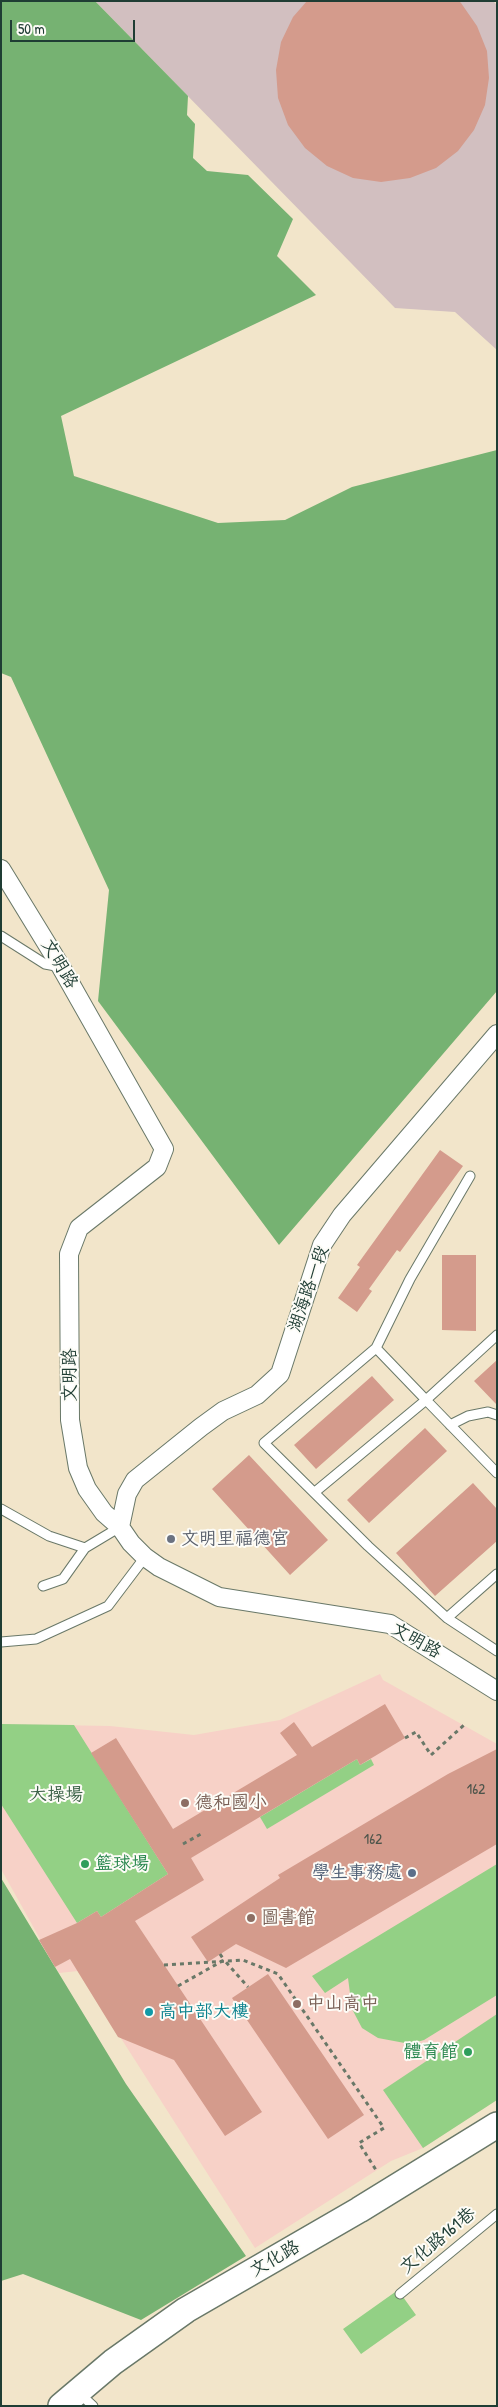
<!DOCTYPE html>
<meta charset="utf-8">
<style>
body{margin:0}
#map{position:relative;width:498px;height:2407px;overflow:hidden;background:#f2e5ca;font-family:"Patrick Hand",sans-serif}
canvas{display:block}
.frame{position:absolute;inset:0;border:2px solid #1f3d34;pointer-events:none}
.scale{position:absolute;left:10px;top:20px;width:125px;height:22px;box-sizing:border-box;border:2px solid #1f3d34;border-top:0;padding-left:6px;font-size:15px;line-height:18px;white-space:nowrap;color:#1f3d34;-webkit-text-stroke:4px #fdfcf7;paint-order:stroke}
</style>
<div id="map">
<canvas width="498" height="2407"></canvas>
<div class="frame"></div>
<div class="scale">50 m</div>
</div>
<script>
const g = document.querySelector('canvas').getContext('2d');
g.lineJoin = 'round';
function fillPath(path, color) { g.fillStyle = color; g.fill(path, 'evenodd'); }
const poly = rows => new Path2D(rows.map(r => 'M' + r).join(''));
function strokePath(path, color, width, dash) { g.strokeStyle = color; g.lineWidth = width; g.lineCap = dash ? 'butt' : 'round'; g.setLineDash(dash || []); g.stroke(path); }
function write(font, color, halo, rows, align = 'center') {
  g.font = font + ' "Patrick Hand","LXGW WenKai TC",sans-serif'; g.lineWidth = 4; g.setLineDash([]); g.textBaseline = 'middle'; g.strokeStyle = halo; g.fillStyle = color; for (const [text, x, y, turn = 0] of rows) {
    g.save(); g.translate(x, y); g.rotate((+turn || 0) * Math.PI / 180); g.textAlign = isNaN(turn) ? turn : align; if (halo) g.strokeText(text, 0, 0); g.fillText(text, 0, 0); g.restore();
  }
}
const built = poly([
 [380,1674,383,1680,497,1744,497,2100,423,2148,391,2161,255,2248,78,1971,59,1973,1,1869,1,1724,110,1726,194,1735,280,1720]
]);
const industrial = poly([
 [95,1,493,1,497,5,497,350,455,312,395,308]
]);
const green = poly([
 [1,1724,74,1725,168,1874,101,1917,97,1911,77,1923,1,1804],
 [357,1759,360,1765,371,1759,374,1765,267,1829,260,1817],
 [497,1864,497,1995,424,2040,410,2044,378,2038,362,2028,352,2009,348,1978,325,1993,312,1976],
 [497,2014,497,2100,423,2148,383,2090],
 [398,2290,416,2315,361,2354,343,2329]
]);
const forest = poly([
 [1,1,95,1,188,96,187,115,195,124,193,158,207,171,248,175,293,219,277,256,316,295,61,416,74,476,218,523,285,520,352,487,497,450,497,991,279,1245,98,1001,109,890,11,677,1,673],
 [1,1878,126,2084,246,2256,141,2320,23,2274,1,2281]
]);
const building = poly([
 [307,1,459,1,461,3,477,26,487,51,489,78,485,105,474,130,458,151,436,168,410,178,381,182,353,178,327,166,305,148,288,125,278,98,276,70,281,42,293,17],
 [440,1150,463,1166,400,1252,397,1250,369,1289,372,1291,357,1312,338,1298,360,1267,357,1265],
 [442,1255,476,1255,476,1331,442,1330],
 [497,1360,497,1405,474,1381],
 [372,1376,394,1400,316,1469,294,1445],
 [425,1428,447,1451,369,1523,347,1500],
 [249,1455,328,1540,290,1575,212,1489],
 [473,1483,497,1509,497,1541,435,1596,396,1553],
 [385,1704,405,1738,360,1765,357,1759,191,1858,204,1880,135,1921,262,2112,225,2136,174,2060,118,2037,70,1959,55,1967,39,1940,77,1923,97,1911,101,1917,168,1874,91,1753,116,1738,173,1829,297,1755,280,1733,294,1722,312,1747],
 [497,1749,497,1844,286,1968,236,1944,208,1962,191,1937,280,1878,278,1875,448,1774],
 [268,1974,364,2115,328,2139,232,1998]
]);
const path = poly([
 [405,1738,416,1732,431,1755,464,1725],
 [183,1844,201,1834],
 [220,1954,224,1960],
 [164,1965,243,1960,278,1974,384,2128,359,2143,376,2170]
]);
const lane = poly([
 [1,936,45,964,61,967],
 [470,1176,410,1279,376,1348,426,1400,497,1335],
 [376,1348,264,1443,368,1546,447,1618,497,1651],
 [450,1425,468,1416,488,1412,497,1415],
 [315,1492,426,1400,497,1473],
 [1,1509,49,1536,85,1548,120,1527],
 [43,1586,63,1579,85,1548],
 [447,1618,497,1574],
 [1,1642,36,1639,108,1606,145,1557],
 [400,2294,497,2214],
 [79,2393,93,2406]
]);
const street = poly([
 [1,869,61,967,164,1149,157,1167,79,1228,69,1254,70,1420,78,1468,87,1489,104,1513,120,1527,131,1543,145,1557,159,1567,219,1597,390,1624,497,1691],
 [120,1527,127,1494,135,1480,201,1427,223,1411,257,1395,280,1374,322,1245,342,1215,497,1034]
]);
const secondary = poly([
 [61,2406,113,2362,186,2310,359,2210,497,2125]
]);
const pathBridge = poly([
 [178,1986,224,1960,248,1987]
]);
const markers = [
 [171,1539,5,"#6b7280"],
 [185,1803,5,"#8d6e63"],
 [85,1864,5,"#2e9e5b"],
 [412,1873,5,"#5c6f8a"],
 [251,1918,5,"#8d6e63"],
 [297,2004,5,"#8d6e63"],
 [149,2012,5,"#0f9aa8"],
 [468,2052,5,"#2e9e5b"]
];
const numberNames = [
 ["162",476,1790],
 ["162",373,1840]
];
const streetNames = [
 ["文明路",59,964,59],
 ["湖海路一段",309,1289,-71],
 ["文明路",70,1375,-90],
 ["文明路",416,1641,29],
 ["文化路161巷",438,2241,-40],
 ["文化路",275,2259,-30]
];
const worshipNames = [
 ["文明里福德宮",181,1539]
];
const parkNames = [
 ["大操場",56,1795]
];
const educationNames = [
 ["德和國小",195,1803],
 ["圖書館",261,1918],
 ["中山高中",307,2004]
];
const leisureNames = [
 ["籃球場",95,1864],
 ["體育館",458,2052,"right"]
];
const serviceNames = [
 ["學生事務處",402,1873]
];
const cultureNames = [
 ["高中部大樓",159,2012]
];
fillPath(built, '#f7d1c7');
fillPath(industrial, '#d2bfc0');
fillPath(green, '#93d085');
fillPath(forest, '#76b272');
fillPath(building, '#d49b8c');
strokePath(lane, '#697868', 11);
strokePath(street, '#697868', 20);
strokePath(secondary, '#697868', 28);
strokePath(path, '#697868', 3, [4, 4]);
strokePath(lane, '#fff', 9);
strokePath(street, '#fff', 18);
strokePath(secondary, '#fff', 25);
strokePath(pathBridge, '#697868', 3, [4, 4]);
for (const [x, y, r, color] of markers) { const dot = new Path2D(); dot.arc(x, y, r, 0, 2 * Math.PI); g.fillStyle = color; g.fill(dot); strokePath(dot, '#fdfcf7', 2); }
write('15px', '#4c544a', null, numberNames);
write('18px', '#1f3d34', '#fdfcf7', streetNames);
write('18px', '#5b616d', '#fdfcf7', worshipNames, 'left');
write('18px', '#3c6248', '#fdfcf7', parkNames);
write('18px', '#785e54', '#fdfcf7', educationNames, 'left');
write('18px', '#27864d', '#fdfcf7', leisureNames, 'left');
write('18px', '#4e5e75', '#fdfcf7', serviceNames, 'right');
write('18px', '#0d838f', '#fdfcf7', cultureNames, 'left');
</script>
